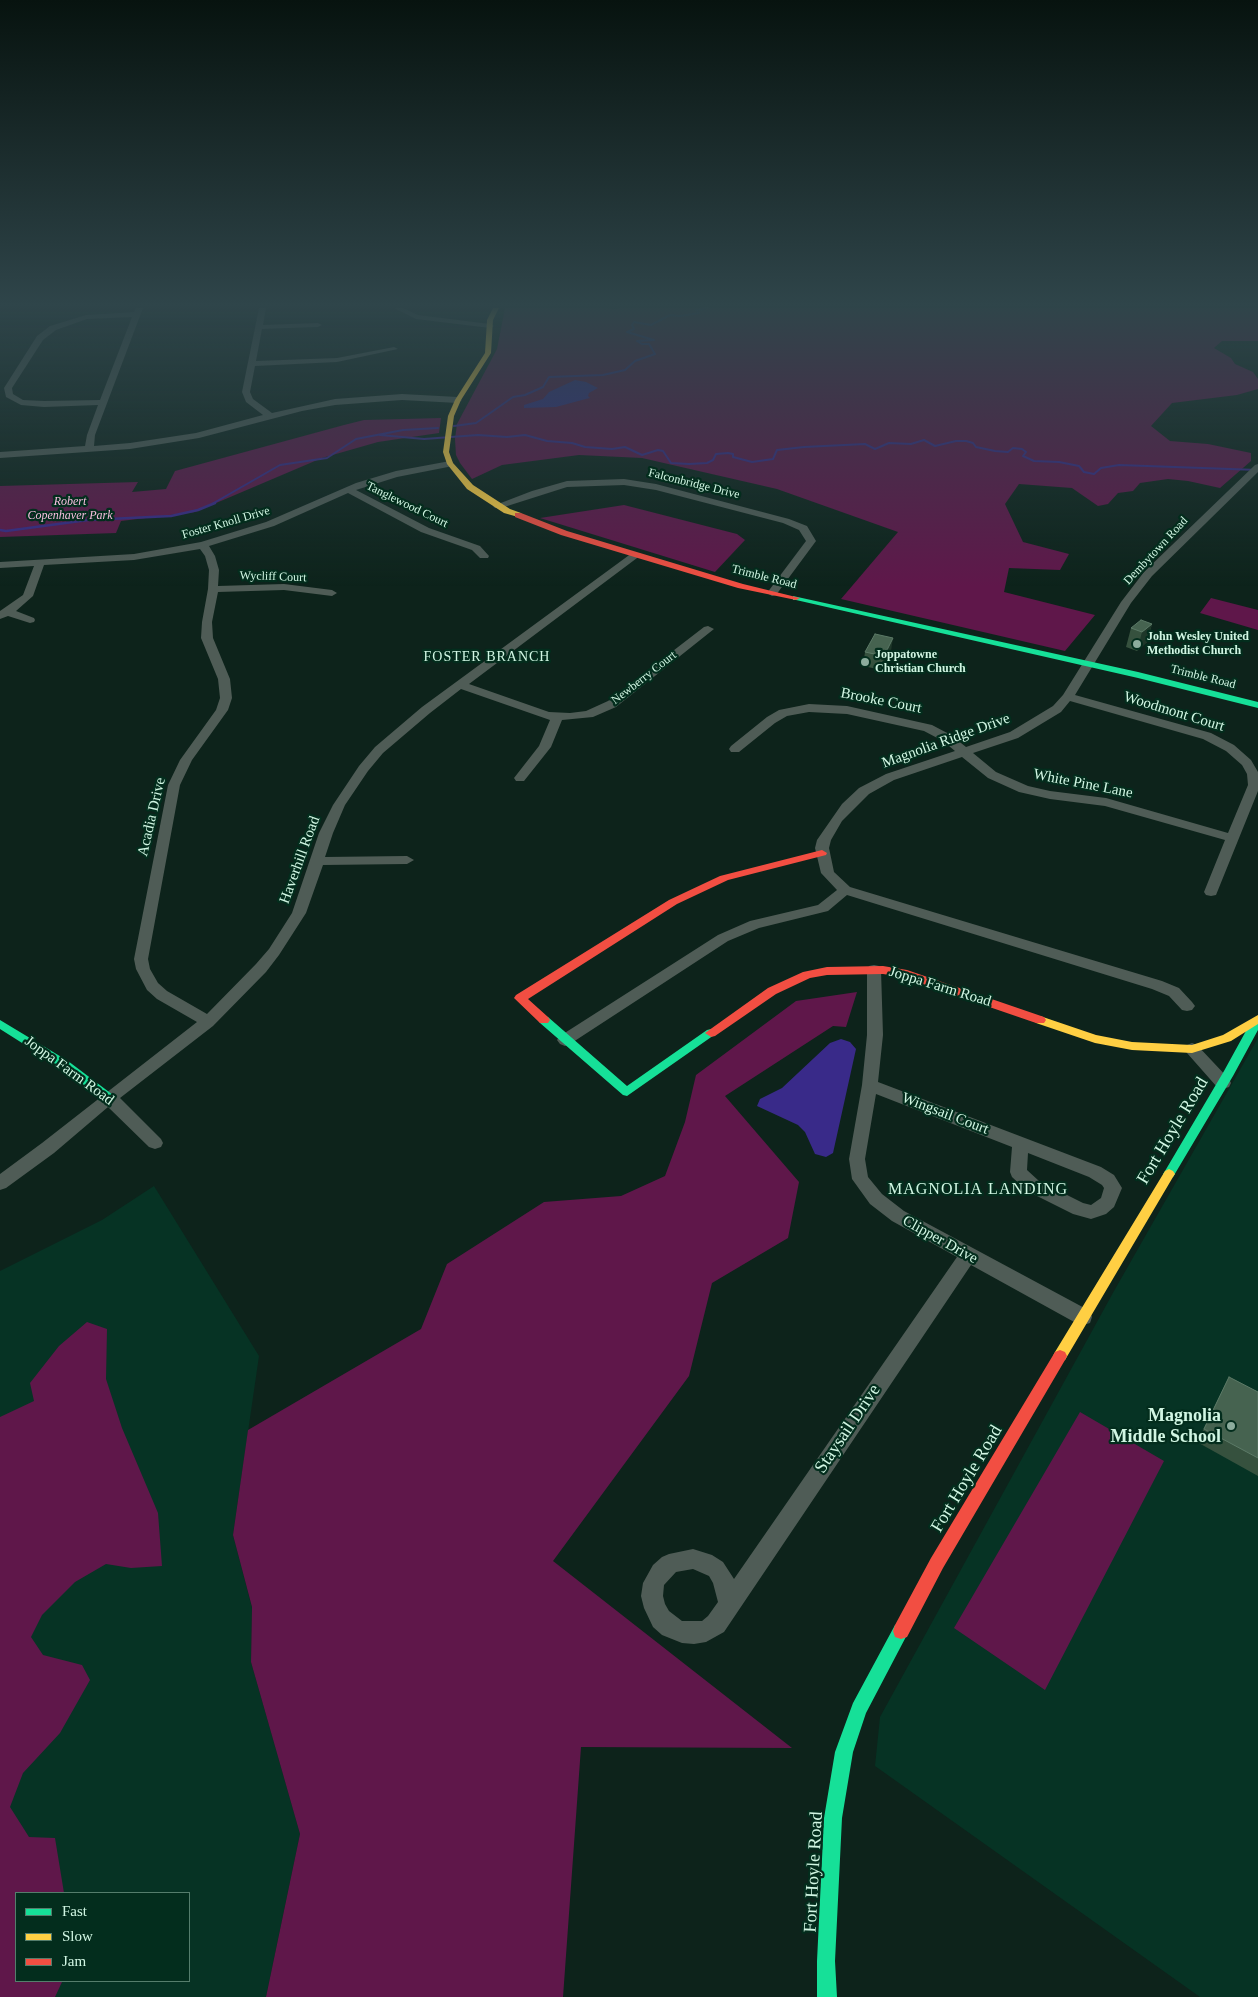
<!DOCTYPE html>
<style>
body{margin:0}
#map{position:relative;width:1258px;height:1997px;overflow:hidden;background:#0d231b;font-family:"Times New Roman",serif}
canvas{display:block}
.legend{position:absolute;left:15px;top:1892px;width:175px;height:90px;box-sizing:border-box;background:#032d1d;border:1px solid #557d6c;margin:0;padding:6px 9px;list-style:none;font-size:15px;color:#d1f6e3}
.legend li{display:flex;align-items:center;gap:10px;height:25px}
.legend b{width:25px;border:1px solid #557d6c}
</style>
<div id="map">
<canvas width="1258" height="1997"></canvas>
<ul class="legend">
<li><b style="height:6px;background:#16e098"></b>Fast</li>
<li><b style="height:6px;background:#ffcf43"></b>Slow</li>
<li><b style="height:6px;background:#f24e42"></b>Jam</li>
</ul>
</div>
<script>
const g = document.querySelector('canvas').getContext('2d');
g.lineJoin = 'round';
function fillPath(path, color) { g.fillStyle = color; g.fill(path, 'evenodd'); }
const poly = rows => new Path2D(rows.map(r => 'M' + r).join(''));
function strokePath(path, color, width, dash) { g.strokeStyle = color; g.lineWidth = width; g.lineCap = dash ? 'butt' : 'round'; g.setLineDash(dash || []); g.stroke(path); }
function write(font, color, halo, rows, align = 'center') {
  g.font = font + ' "Times New Roman",serif'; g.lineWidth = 4.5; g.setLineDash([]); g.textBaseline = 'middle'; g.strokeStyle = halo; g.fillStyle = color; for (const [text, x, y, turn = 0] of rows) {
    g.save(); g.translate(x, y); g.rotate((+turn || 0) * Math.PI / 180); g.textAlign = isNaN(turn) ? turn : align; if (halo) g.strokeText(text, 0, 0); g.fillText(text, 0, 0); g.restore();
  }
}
const built = poly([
 [1258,1038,1258,1997,1200,1997,875,1766,880,1717,1114,1291],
 [154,1186,259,1356,233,1535,252,1608,251,1662,300,1834,266,1997,0,1997,0,1271,102,1220],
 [16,1893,189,1893,189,1981,16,1981]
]);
const green = poly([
 [505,308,605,308,616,309,619,308,1258,308,1258,341,1222,341,1214,348,1231,358,1235,364,1253,372,1258,379,1258,389,1237,395,1172,403,1151,426,1170,441,1208,444,1251,453,1251,461,1220,488,1188,481,1168,479,1140,483,1133,491,1118,493,1108,504,1098,506,1072,488,1019,484,1005,504,1023,542,1069,554,1060,570,1009,568,1004,592,1095,615,1065,651,841,599,898,532,777,489,642,458,579,455,502,465,472,479,460,463,456,455,455,439,457,424,497,349],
 [441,418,439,433,378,442,322,458,195,512,121,521,116,533,0,537,0,486,138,482,132,492,166,489,175,471,344,425,364,420],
 [624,505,737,534,745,540,715,572,540,518],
 [1211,598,1258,610,1258,630,1200,613],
 [857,992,846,1027,833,1026,725,1096,799,1182,788,1238,712,1283,689,1376,553,1561,792,1748,581,1747,563,1997,266,1997,300,1834,251,1662,252,1607,233,1535,248,1430,421,1329,447,1264,544,1202,621,1196,665,1176,685,1122,696,1075,796,1001],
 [87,1322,107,1329,106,1379,122,1428,158,1513,162,1566,131,1568,106,1564,75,1582,42,1615,31,1637,43,1655,82,1665,90,1680,60,1733,23,1773,10,1807,29,1837,55,1838,64,1893,16,1893,16,1981,62,1981,62,1982,55,1997,0,1997,0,1417,34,1401,30,1383,59,1346],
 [1080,1412,1164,1461,1045,1690,954,1628]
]);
const water = poly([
 [575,380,586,382,598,388,589,393,588,396,590,398,582,400,556,407,524,408,524,405,543,399,549,392],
 [841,1039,850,1042,856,1049,833,1153,826,1157,815,1154,805,1132,798,1125,757,1106,760,1099,782,1088,830,1043]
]);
const streamFar1 = poly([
 [454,426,476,423,513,397,525,395,543,387,549,377,603,375,625,370,635,361,655,354,649,344,642,344,637,341,654,340,627,332,634,329,632,325,634,322,651,325,670,315,680,316,699,313,696,310,708,308],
 [380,435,424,439,478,435,507,437,525,435,547,441,572,443,585,447,612,449,625,447,642,455,658,450,663,451,671,463,689,464,707,463,713,460,716,454,728,453,733,454,733,457,752,462,773,459,777,450,804,447,865,444,875,449,889,443,911,444,924,440,935,446,956,441,966,441,973,443,976,447,995,451,1008,452,1013,448,1022,449,1026,452,1023,456,1034,461,1059,462,1079,466,1084,472,1094,474,1101,468,1119,465,1258,470],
 [212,504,280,465,327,458,356,439,403,430,438,428]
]);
const stream = poly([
 [0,530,6,531,88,520,171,516,198,510,215,503]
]);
const street = poly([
 [136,308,143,308,95,435,94,446,130,443,196,433,263,415,246,402,242,392,259,308,266,308,263,325,318,323,322,325,318,327,262,329,256,361,337,358,394,347,398,349,337,362,255,366,250,392,253,399,272,413,335,399,402,394,458,397,462,400,458,403,402,400,335,405,302,411,199,438,130,449,0,458,0,452,85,446,87,435,98,405,44,407,21,405,6,397,4,388,37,336,50,326,86,315,134,312,136,308],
 [132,317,100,400,44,401,23,400,13,394,12,388,43,340,56,330,87,319,132,317],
 [394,308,403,308,418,315,490,324,494,326,490,328,416,319,394,308],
 [450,461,453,462,453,466,397,477,356,490,429,528,480,546,489,556,488,558,480,558,472,550,421,532,348,493,274,526,209,546,215,556,219,570,218,586,284,584,332,590,337,593,332,596,284,590,218,592,212,622,213,638,230,679,232,698,228,710,192,760,180,785,148,959,150,969,158,983,167,991,207,1014,256,964,269,949,292,913,319,833,333,805,359,766,375,747,422,707,632,553,640,553,641,555,469,684,549,712,570,713,586,711,608,701,704,627,708,626,714,629,616,707,593,717,562,720,551,747,524,781,516,781,514,778,539,746,550,720,461,689,430,713,383,753,368,771,345,805,333,833,325,857,407,856,414,860,407,864,323,865,306,913,279,955,266,972,213,1026,120,1098,161,1139,163,1143,161,1147,155,1149,149,1147,108,1107,54,1153,6,1188,0,1190,0,1174,42,1143,197,1022,157,999,147,990,136,969,134,959,168,785,180,760,216,710,220,698,218,679,201,638,202,622,208,589,209,570,205,556,200,549,134,560,44,565,33,596,16,611,34,618,35,620,34,622,30,623,8,616,0,619,0,611,23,595,34,566,0,568,0,562,134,554,201,542,266,522,356,483,396,471,450,461],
 [1258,464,1258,472,1152,576,1131,603,1075,695,1211,733,1234,745,1251,760,1258,772,1258,791,1216,895,1211,896,1206,895,1204,892,1225,840,1105,806,1050,799,1019,792,988,778,962,757,894,780,869,794,842,821,831,840,829,848,834,872,850,887,1162,981,1179,988,1192,1002,1195,1006,1192,1010,1187,1011,1182,1010,1169,996,1152,989,847,895,828,911,759,928,728,941,570,1044,565,1046,560,1044,557,1040,560,1036,718,935,750,921,818,905,837,890,821,873,815,848,817,840,842,804,859,788,886,774,955,751,943,741,924,731,847,714,809,712,787,716,775,723,739,752,731,752,729,749,731,746,767,717,779,710,809,704,847,706,932,725,951,735,966,747,1010,732,1053,706,1063,695,1121,602,1144,572,1255,465,1258,464],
 [1070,701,1203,739,1226,751,1242,765,1247,774,1248,785,1228,833,1106,798,1050,791,1028,786,996,772,973,753,1018,738,1061,712,1070,701],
 [624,479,656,484,789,519,807,526,816,541,776,595,772,596,767,593,806,541,799,530,783,523,656,490,624,485,567,487,501,508,495,508,493,506,532,491,567,481,624,479],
 [874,965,879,966,881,970,883,1035,878,1082,1101,1167,1114,1175,1122,1188,1114,1207,1106,1214,1091,1219,1073,1214,1027,1191,1012,1177,1010,1172,1012,1147,876,1094,865,1159,868,1177,882,1194,904,1211,1090,1311,1092,1317,1090,1323,1083,1325,1076,1323,971,1265,724,1632,706,1642,694,1644,682,1643,662,1635,653,1627,644,1608,641,1596,643,1583,653,1565,662,1557,669,1554,693,1549,712,1555,723,1562,734,1579,957,1257,892,1221,870,1204,852,1179,849,1159,862,1085,867,1035,867,970,869,966,874,965],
 [1028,1153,1089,1177,1102,1185,1104,1188,1101,1198,1091,1205,1083,1203,1039,1181,1027,1170,1028,1153],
 [693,1569,709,1576,713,1583,718,1602,708,1616,702,1621,682,1621,669,1611,665,1604,663,1596,664,1585,676,1572,693,1569],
 [1192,1043,1197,1045,1229,1079,1231,1083,1229,1087,1223,1089,1217,1087,1187,1053,1184,1049,1187,1045,1192,1043]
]);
const fast = poly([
 [793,596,1138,672,1258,702,1258,708,1138,678,796,600,793,600,793,596],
 [544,1016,548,1017,627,1086,707,1030,711,1029,717,1033,627,1096,623,1095,540,1023,538,1020,540,1017,544,1016],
 [1256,1019,1258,1020,1258,1030,1233,1076,1173,1177,1169,1179,1165,1177,1163,1174,1165,1171,1224,1071,1252,1020,1256,1019],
 [0,1020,68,1061,113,1095,115,1098,113,1101,105,1101,60,1067,0,1029,0,1020],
 [901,1623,907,1625,909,1631,866,1713,853,1752,842,1818,835,1961,837,1997,817,1997,817,1961,824,1818,835,1752,853,1703,895,1625,901,1623]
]);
const slow = poly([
 [493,308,499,308,493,320,491,353,461,400,454,416,449,452,453,463,473,485,510,509,521,513,522,515,518,517,504,513,467,489,447,464,443,452,448,416,455,400,485,353,487,320,493,308],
 [1258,1015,1258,1024,1231,1041,1192,1053,1132,1050,1095,1043,1036,1023,1034,1020,1040,1016,1096,1035,1132,1042,1192,1045,1223,1035,1258,1015],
 [1169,1169,1173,1171,1175,1174,1173,1177,1065,1360,1060,1362,1055,1360,1053,1356,1055,1352,1165,1171,1169,1169]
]);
const jam = poly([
 [515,513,521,513,567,531,743,584,800,598,796,600,738,588,561,535,515,517,515,513],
 [822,850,827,853,826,855,728,880,677,904,528,999,548,1017,550,1020,548,1023,540,1023,514,998,516,995,669,900,720,876,822,850],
 [883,966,907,970,1044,1017,1046,1020,1044,1023,1036,1023,902,977,883,974,827,975,810,978,776,994,715,1036,711,1037,705,1033,768,988,803,972,827,967,883,966],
 [1060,1350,1065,1352,1067,1356,1065,1360,943,1568,907,1637,901,1639,895,1637,893,1631,895,1625,931,1558,1055,1352,1060,1350]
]);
const wall = poly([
 [1152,624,1147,642,1137,651,1126,647,1131,628],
 [891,651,882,670,863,666,865,652],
 [1229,1377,1258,1392,1258,1476,1197,1442]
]);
const shadedWall = poly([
 [1152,624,1147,642,1137,651,1142,632],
 [893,638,891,651,882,670,884,656]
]);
const building = poly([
 [1141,620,1152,624,1142,632,1131,628,1141,620],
 [875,634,893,638,884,656,865,652,875,634],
 [1229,1377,1258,1392,1258,1458,1204,1429,1229,1377]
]);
const markers = [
 [1137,644,5,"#8cac9d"],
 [865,662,5,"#8cac9d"],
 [1231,1426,5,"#8cac9d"]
];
const farStreetnames = [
 ["Falconbridge Drive",694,484,14],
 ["Tanglewood Court",407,505,26],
 ["Foster Knoll Drive",226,523,-16],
 ["Dembytown Road",1156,551,-47],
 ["Wycliff Court",273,577,2],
 ["Trimble Road",764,577,14],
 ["Trimble Road",1203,677,14],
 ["Newberry Court",644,678,-38]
];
const farParknames = [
 ["Robert",70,502],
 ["Copenhaver Park",70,516]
];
const farPoinames = [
 ["John Wesley United",1147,637],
 ["Methodist Church",1147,651],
 ["Joppatowne",875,655],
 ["Christian Church",875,669]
];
const farNeighbourhoodnames = [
 ["FOSTER BRANCH",487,657]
];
const streetNames = [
 ["Brooke Court",881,701,11],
 ["Woodmont Court",1174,712,17],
 ["Magnolia Ridge Drive",946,741,-20],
 ["White Pine Lane",1083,784,11],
 ["Acadia Drive",152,817,-77],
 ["Haverhill Road",300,860,-70],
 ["Joppa Farm Road",940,987,17],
 ["Joppa Farm Road",69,1071,36],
 ["Wingsail Court",945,1114,21],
 ["Clipper Drive",940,1240,29]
];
const neighbourhoodNames = [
 ["MAGNOLIA LANDING",978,1190]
];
const nearStreetnames = [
 ["Fort Hoyle Road",1173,1131,-59],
 ["Staysail Drive",848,1429,-56],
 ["Fort Hoyle Road",967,1479,-59],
 ["Fort Hoyle Road",814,1872,-87]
];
const nearPoinames = [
 ["Magnolia",1221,1416],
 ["Middle School",1221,1437]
];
fillPath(built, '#063324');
fillPath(green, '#5f174a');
fillPath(water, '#392a89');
strokePath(streamFar1, '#392a89', 2);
strokePath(stream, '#392a89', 2.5);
fillPath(street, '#4f5c56');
fillPath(fast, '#16e098');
fillPath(slow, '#ffcf43');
fillPath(jam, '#f24e42');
fillPath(wall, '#36513e');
fillPath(shadedWall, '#1e3729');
fillPath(building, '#466350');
strokePath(building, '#5c7a67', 1);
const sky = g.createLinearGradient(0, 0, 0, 587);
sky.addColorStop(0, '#07130f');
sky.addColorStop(0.52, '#2f454a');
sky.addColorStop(1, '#2f454a00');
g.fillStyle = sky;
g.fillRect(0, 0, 1258, 587);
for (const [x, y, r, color] of markers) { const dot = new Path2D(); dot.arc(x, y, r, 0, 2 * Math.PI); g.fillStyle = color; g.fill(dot); strokePath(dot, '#032d1d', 2); }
write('12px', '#d1f6e3', '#032d1d', farStreetnames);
write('italic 12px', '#f8bfe0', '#032d1d', farParknames);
write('bold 12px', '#d1f6e3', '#032d1d', farPoinames, 'left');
g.letterSpacing = '1px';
write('14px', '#d1f6e3', '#032d1d', farNeighbourhoodnames);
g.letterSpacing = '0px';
write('15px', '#d1f6e3', '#032d1d', streetNames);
g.letterSpacing = '1px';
write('16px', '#d1f6e3', '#032d1d', neighbourhoodNames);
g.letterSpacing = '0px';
write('18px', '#d1f6e3', '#032d1d', nearStreetnames);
write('bold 18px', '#d1f6e3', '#032d1d', nearPoinames, 'right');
</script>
